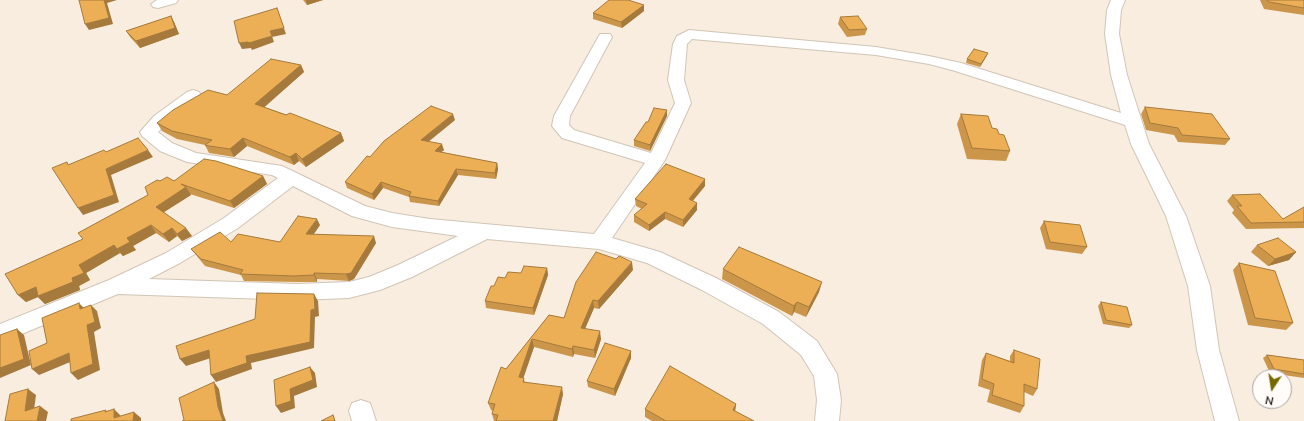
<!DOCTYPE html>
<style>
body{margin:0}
#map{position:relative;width:1304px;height:421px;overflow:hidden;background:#f9eddf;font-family:"Nunito Sans",sans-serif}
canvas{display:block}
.north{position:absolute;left:1252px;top:369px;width:40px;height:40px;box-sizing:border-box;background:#fffcf9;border:1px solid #a9a6a2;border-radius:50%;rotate:192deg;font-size:11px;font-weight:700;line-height:16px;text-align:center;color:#292520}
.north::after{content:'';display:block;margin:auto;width:14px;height:18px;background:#746901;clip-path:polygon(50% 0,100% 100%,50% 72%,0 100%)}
</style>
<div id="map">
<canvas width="1304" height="421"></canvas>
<div class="north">N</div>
</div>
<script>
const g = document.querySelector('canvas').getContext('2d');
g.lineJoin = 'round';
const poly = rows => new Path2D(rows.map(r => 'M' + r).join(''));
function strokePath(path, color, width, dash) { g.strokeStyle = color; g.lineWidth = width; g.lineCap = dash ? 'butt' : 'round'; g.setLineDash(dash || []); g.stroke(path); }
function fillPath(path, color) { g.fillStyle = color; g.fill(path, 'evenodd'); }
const minor = poly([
 [157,0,178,0,176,3,158,8,153,7,151,4,157,0],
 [1111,0,1125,0,1121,10,1119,34,1127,75,1149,144,1186,216,1210,286,1219,350,1239,421,1215,421,1197,350,1188,286,1166,216,1131,144,1125,125,952,70,929,64,876,55,692,39,687,44,684,80,691,103,665,160,612,238,660,252,716,278,779,312,817,341,837,374,841,400,839,421,815,421,817,400,814,376,801,355,763,324,702,290,647,263,599,249,487,239,412,277,380,290,349,298,298,300,118,294,0,343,0,324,109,280,166,253,224,218,278,178,272,175,187,162,160,151,142,136,140,132,154,116,187,92,193,90,199,92,201,95,158,132,172,143,196,153,282,166,365,206,392,213,430,219,594,234,645,163,562,138,552,126,554,116,600,34,610,34,612,37,570,116,569,125,574,130,651,153,675,103,668,80,673,44,677,36,689,30,876,47,929,56,961,63,1121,113,1111,75,1105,34,1107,10,1111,0],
 [293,186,352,216,392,227,458,236,398,265,369,277,349,282,298,284,149,279,180,263,238,228,293,186],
 [361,400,370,403,376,421,352,421,349,411,352,403,361,400]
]);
const wall = poly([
 [303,0,323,0,307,5],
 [1260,0,1304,0,1304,15,1264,9],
 [644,5,644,11,622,28,593,19,593,13],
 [171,16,174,22,179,34,140,48,130,37,126,31],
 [840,17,867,29,865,35,847,37,838,24],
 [988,53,986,57,980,67,966,63,967,59],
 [301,65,304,72,264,107,341,133,344,141,306,167,299,161,294,165,247,146,234,157,209,153,205,145,177,139,162,131,157,123],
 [1145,107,1230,139,1225,145,1178,142,1174,135,1146,130,1141,114],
 [667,110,667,116,650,151,634,146,634,140],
 [961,114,992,128,999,134,1010,151,1006,161,967,159,957,124],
 [455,120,428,142,444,150,441,152,497,163,498,169,496,179,458,175,439,206,410,202,409,197,383,188,374,200,347,188,345,182,370,157],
 [263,176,267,184,234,208,190,194,191,195,164,212,192,236,182,241,177,236,169,242,156,233,133,246,136,250,123,256,120,253,86,273,90,280,79,286,80,290,45,304,38,297,26,302,18,295,83,239,78,233,148,195,160,181],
 [705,186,693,201,697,210,683,227,665,219,649,231,634,222,634,215,642,209,636,206,635,199],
 [1232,195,1283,219,1304,207,1304,228,1246,229,1232,213,1234,210,1227,201],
 [1044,221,1087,247,1082,254,1046,249,1040,228],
 [320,225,313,235,376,243,354,279,349,281,317,279,317,282,298,282,244,281,241,275,205,266,196,255,191,249,231,242,280,242],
 [1257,245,1296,252,1289,260,1268,266,1251,252],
 [1239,263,1293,323,1286,330,1248,325,1233,270],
 [547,268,548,275,534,315,486,308,485,301,494,286,505,278,521,273],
 [723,269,819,292,806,317,794,312,792,316,722,279],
 [633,270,599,309,594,308,585,328,601,339,595,358,574,354,573,357,534,347,523,378,525,382,563,394,557,421,494,421,492,414,493,411,491,410,488,403,506,369,549,315,564,318],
 [1101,302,1132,325,1129,328,1103,324,1098,306],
 [1014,350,1037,389,1033,396,1024,392,1024,406,1020,413,987,402,990,390,978,386,982,360,986,353,1010,361,1010,356],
 [631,351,631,358,615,396,588,387,587,381],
 [1267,355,1304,360,1304,378,1270,373,1263,358],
 [736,404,735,411,754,421,652,421,645,417,645,409]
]);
const shadedWall = poly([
 [104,0,117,0,107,3,113,24,89,30,85,24],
 [306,0,323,0,307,5],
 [644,5,644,11,622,28,621,22],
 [277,8,286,34,272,37,270,31],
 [171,16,174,22,179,34,140,48,136,41],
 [272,36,274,42,252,50,251,48,242,49,239,43],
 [988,53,986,57,980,67,981,64],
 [301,65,304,72,259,112,255,104],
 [667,110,667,116,650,151,650,145],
 [453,114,455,120,423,146,421,140],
 [341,133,344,141,306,167,302,159],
 [243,138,247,146,234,157,230,149],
 [442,144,444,150,437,156,435,151],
 [148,150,153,157,111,175,119,202,83,215,78,208,106,169],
 [296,153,299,161,294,165,290,157],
 [497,163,498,169,496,179,495,173],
 [456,169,458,175,439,206,438,201],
 [263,176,267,184,234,208,230,201],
 [705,179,705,186,688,206,689,199],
 [381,182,383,188,374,200,372,194],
 [186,187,191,195,161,214,156,207],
 [697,203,697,210,683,227,683,220],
 [665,212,665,219,649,231,649,225],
 [317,219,320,225,309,241,306,234],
 [151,225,156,233,133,246,136,250,123,256,117,249,127,238],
 [172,228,177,236,169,242,163,234],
 [186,228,192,236,182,241,177,234],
 [374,236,376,243,354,279,349,281,346,274],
 [114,245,120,253,86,273,90,280,79,286,80,290,45,304,38,297,26,302,18,295,36,287,79,265],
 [1296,252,1289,260,1268,266,1275,259],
 [632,262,633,270,599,309,598,301],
 [547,268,548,275,534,315,533,308],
 [314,273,317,279,317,282,314,275],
 [822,282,819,292,806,317,809,307],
 [314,294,318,301,319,316,315,317,314,348,251,363,252,369,216,382,211,375,246,356,311,310],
 [593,300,594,308,582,336,581,328],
 [797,302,794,312,792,316,794,306],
 [79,303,85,309,80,309],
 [91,305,97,311,101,328,94,332,100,370,78,380,71,373,87,325],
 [17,329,24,335,31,365,0,378,0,368],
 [600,331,601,339,595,358,594,350],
 [532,339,534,347,521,385,519,377],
 [573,346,574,354,573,357,572,349],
 [209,350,214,357,186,366,180,359],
 [631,351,631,358,615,396,614,389],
 [69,353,75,360,39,375,32,369],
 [310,367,315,373,317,387,294,396,295,408,281,413,276,406,290,389],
 [214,382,219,389,223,413,226,421,223,421,218,407],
 [562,387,563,394,557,421,553,421],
 [28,389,36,395,33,417,25,411],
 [736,404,735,412,733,410],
 [40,406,48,412,46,421,37,421],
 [114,409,121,416,114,418],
 [134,412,141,418,141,421,133,421]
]);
const building = poly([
 [79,0,104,0,109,18,85,24,79,0],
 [609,0,628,0,644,5,621,22,593,13,609,0],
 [1267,0,1304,0,1304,8,1269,2,1267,0],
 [277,8,284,28,270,31,272,36,249,43,248,42,239,43,234,21,277,8],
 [171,16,175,28,136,41,126,31,171,16],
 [858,16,867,29,849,30,840,17,858,16],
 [974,49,988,53,981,64,967,59,974,49],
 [271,59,301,65,255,104,286,115,290,113,341,133,302,159,296,153,290,157,243,138,230,149,209,146,205,145,212,140,172,131,157,123,173,110,208,90,227,95,271,59],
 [431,106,453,114,421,140,442,144,435,151,497,163,495,173,456,169,438,201,409,196,411,192,381,182,372,194,345,182,367,156,370,157,384,141,431,106],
 [1145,107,1212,114,1230,139,1182,135,1178,128,1150,123,1145,107],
 [654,108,667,110,650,145,634,140,646,122,648,122,654,108],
 [961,114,988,116,992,128,997,129,999,134,1004,135,1010,151,972,148,961,114],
 [138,138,148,150,106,169,114,195,78,208,52,168,67,162,68,165,104,150,106,152,138,138],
 [204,159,216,161,263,176,230,201,181,184,186,187,156,207,186,228,177,234,172,228,163,234,151,225,127,238,130,242,117,249,114,245,79,265,84,273,72,278,73,282,38,296,36,287,18,295,5,274,83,239,78,233,148,195,145,187,157,180,160,181,167,177,174,181,204,159],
 [666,164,705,179,689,199,697,203,683,220,665,212,649,225,634,215,647,204,635,199,666,164],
 [1260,194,1283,219,1304,207,1304,222,1251,223,1237,206,1242,206,1232,195,1260,194],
 [298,216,317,219,306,234,374,236,351,273,346,274,314,273,314,275,294,276,240,274,243,270,201,259,191,249,220,232,231,242,238,234,280,242,298,216],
 [1044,221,1080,225,1087,247,1050,242,1044,221],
 [1278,238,1296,252,1275,259,1257,245,1278,238],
 [739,247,822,282,809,307,797,302,794,306,723,269,739,247],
 [596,252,616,259,619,256,632,262,598,301,593,300,581,328,600,331,594,350,573,346,572,349,532,339,519,377,524,378,523,382,562,387,553,421,496,421,498,415,492,414,495,404,488,403,501,367,506,369,549,315,564,318,576,282,596,252],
 [1239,263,1275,271,1293,323,1255,318,1239,263],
 [524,266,547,268,533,308,485,301,491,286,494,286,498,277,505,278,508,272,521,273,524,266],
 [257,293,314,294,315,309,311,310,310,342,246,356,247,363,211,375,209,350,180,359,176,346,255,319,257,293],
 [1101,302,1127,307,1132,325,1106,320,1101,302],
 [79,303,80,309,91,305,95,322,87,325,93,364,71,373,69,353,32,369,29,351,47,343,42,318,79,303],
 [17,329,24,359,0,368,0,335,17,329],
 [605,343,631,351,614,389,587,381,605,343],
 [1014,350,1040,359,1037,389,1024,384,1024,406,992,395,994,384,982,379,986,353,1014,363,1014,350],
 [1267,355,1304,360,1304,374,1274,369,1267,355],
 [670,366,736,404,733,410,754,421,666,421,645,409,670,366],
 [310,367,313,380,290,389,291,401,276,406,274,380,310,367],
 [214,382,218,407,223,421,182,421,184,420,179,398,214,382],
 [28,389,25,411,40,406,37,421,5,421,10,394,28,389],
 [114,409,114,418,134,412,133,421,71,421,71,419,106,410,105,412,114,409],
 [333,415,335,421,321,421,333,415]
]);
strokePath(minor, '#d0c5b7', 2);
fillPath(minor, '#fff');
fillPath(wall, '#cb964a');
fillPath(shadedWall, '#a57a3c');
fillPath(building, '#ecaf56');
strokePath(building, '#a57a3c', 1);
</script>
